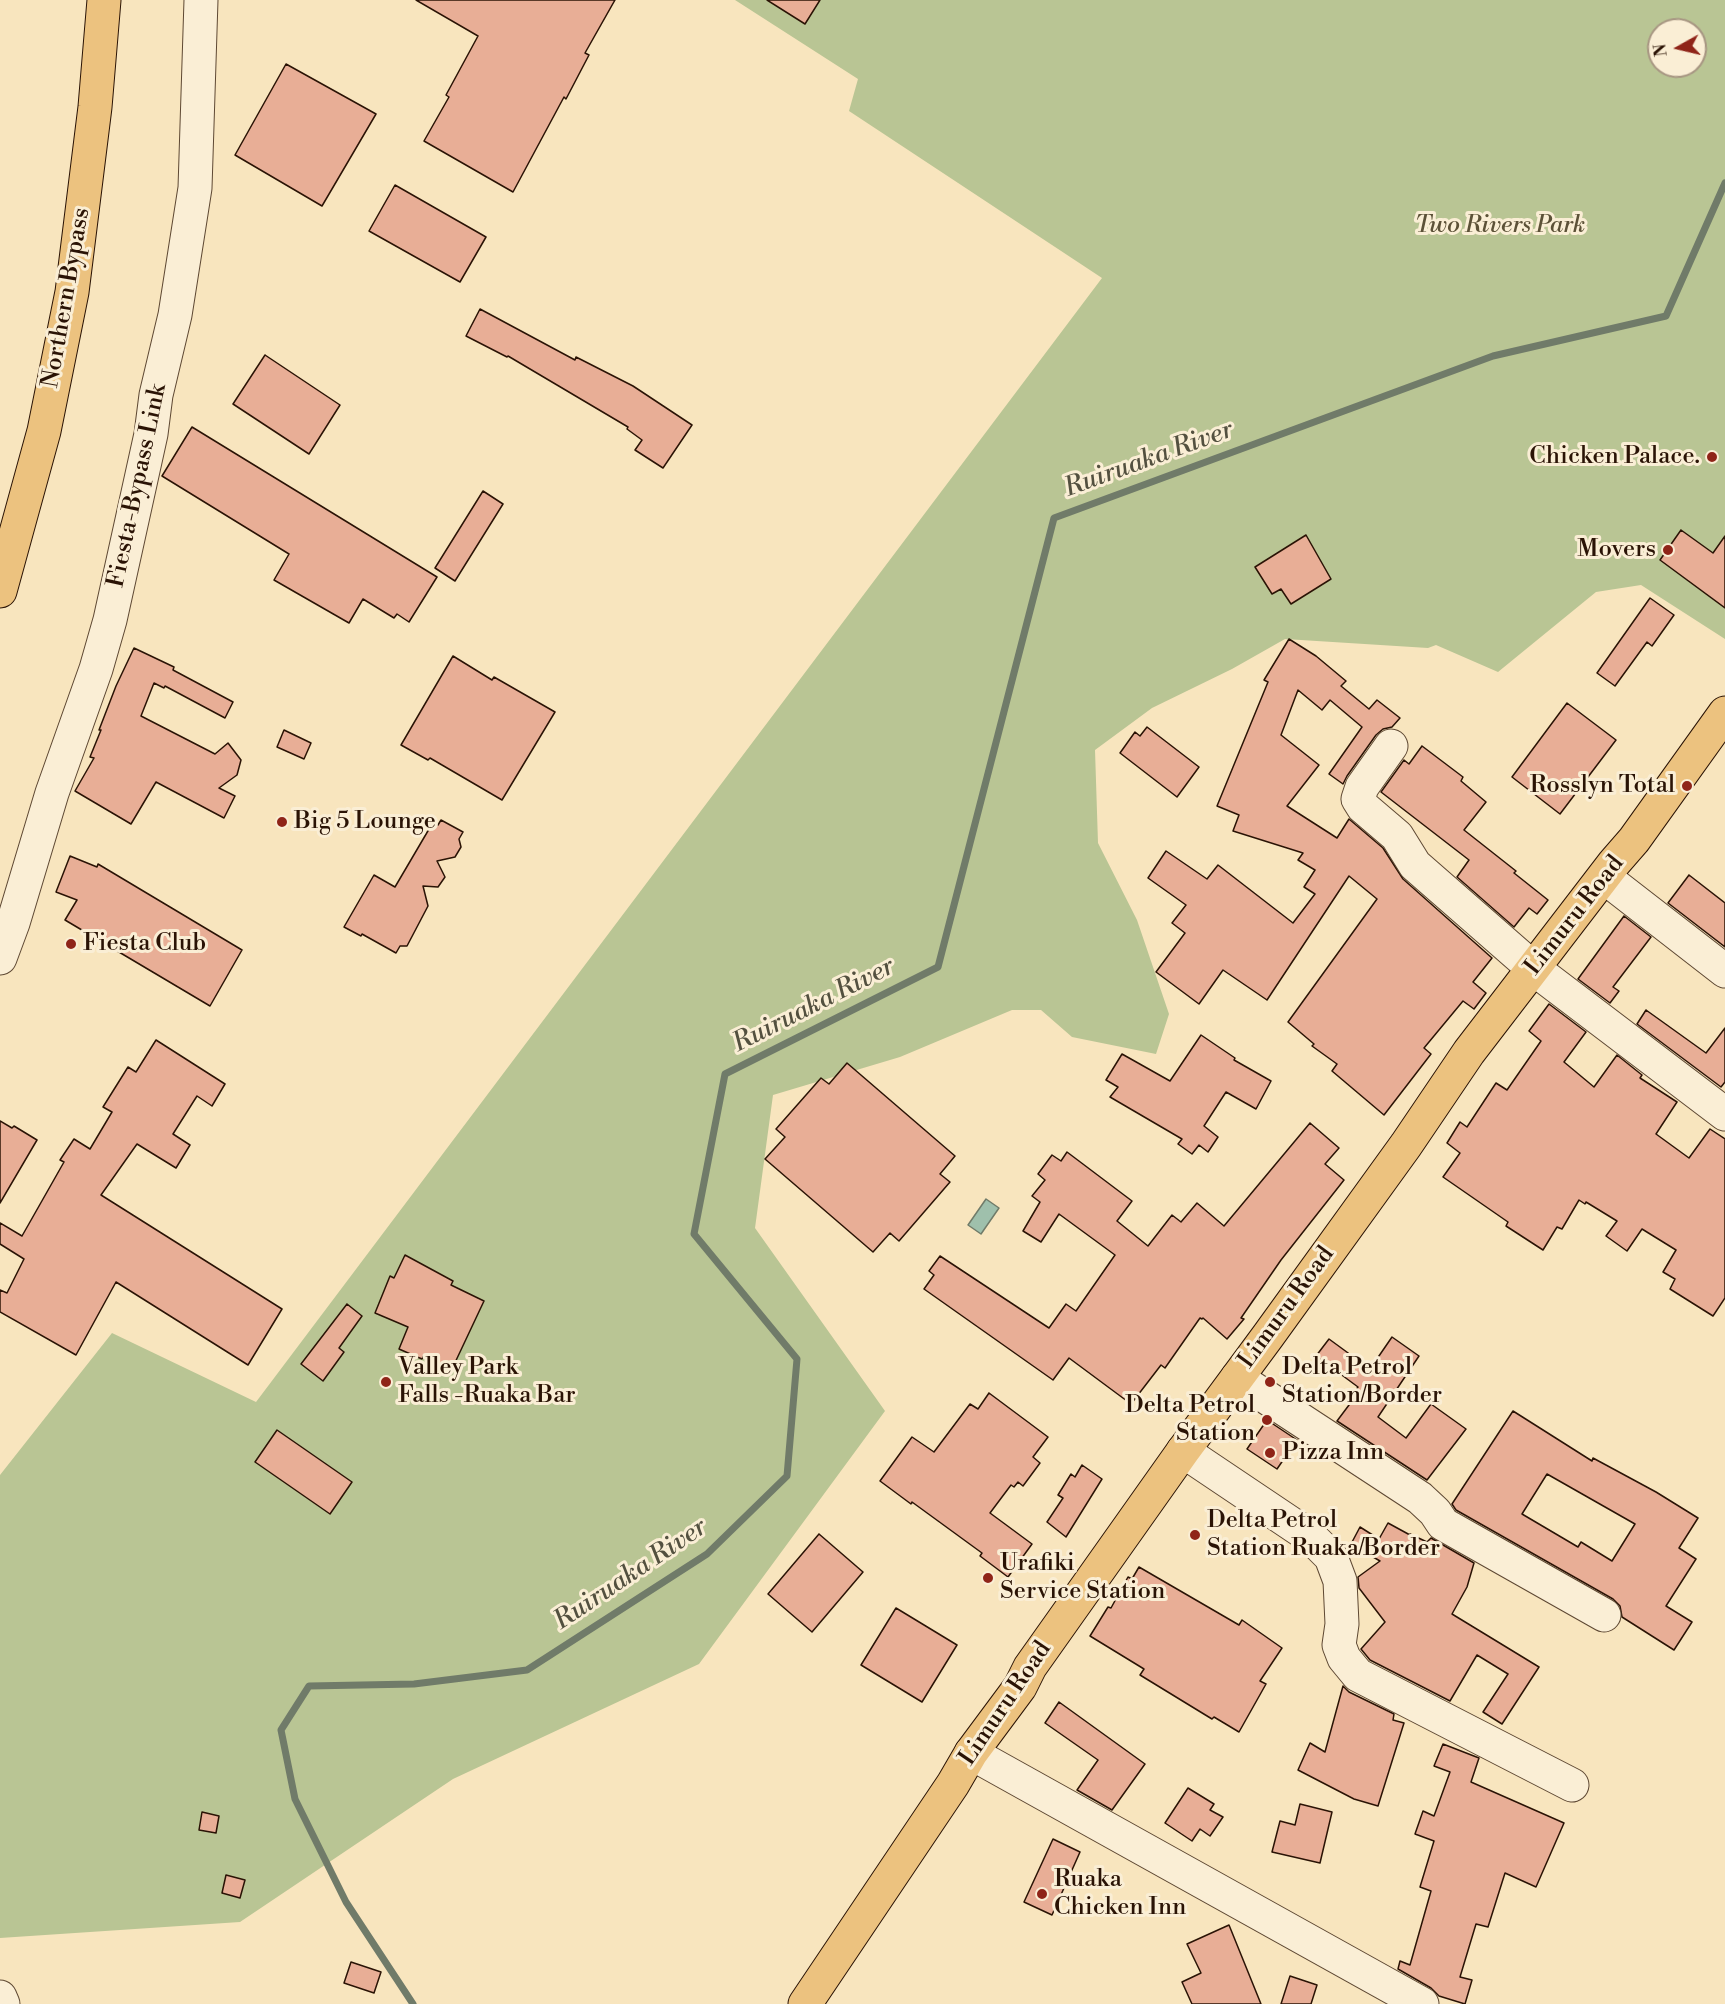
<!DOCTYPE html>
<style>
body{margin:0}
#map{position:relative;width:1725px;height:2004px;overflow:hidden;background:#f8e5be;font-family:"Libre Bodoni",serif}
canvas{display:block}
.north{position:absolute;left:1647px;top:18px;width:60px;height:60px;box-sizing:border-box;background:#faeed5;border:2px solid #a79682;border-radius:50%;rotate:262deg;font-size:16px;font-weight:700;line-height:24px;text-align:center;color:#2a1305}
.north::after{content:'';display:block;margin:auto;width:21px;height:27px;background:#8f2418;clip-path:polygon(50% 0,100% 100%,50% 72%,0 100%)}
</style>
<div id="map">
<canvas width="1725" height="2004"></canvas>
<div class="north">N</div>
</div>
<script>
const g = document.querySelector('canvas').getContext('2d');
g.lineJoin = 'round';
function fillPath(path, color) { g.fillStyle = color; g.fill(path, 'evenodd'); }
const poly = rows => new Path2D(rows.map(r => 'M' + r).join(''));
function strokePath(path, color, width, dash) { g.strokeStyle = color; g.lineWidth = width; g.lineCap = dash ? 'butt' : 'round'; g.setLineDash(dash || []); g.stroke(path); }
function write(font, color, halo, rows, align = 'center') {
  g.font = font + ' "Libre Bodoni",serif'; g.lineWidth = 6; g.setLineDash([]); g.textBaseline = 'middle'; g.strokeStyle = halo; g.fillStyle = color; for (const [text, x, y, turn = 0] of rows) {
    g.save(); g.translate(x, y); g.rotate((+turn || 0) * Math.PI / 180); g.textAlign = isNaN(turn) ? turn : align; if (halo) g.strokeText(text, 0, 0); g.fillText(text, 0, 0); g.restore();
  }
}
const green = poly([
 [735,0,1725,0,1725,639,1641,585,1596,592,1498,672,1436,645,1428,648,1285,639,1232,669,1152,708,1095,750,1098,843,1137,920,1169,1014,1156,1054,1072,1037,1041,1010,1012,1010,900,1057,773,1095,755,1228,885,1411,699,1664,453,1779,240,1922,0,1938,0,1475,112,1333,256,1402,1102,278,849,111,858,79],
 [1659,30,1695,30,1695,66,1659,66]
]);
const water = poly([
 [986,1199,999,1208,981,1234,968,1225,986,1199]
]);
const stream = poly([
 [413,2004,346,1902,295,1799,281,1730,309,1686,414,1684,527,1670,707,1554,787,1476,797,1359,694,1234,725,1074,938,967,1054,518,1493,356,1666,316,1725,183]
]);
const building = poly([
 [416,0,615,0,585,53,589,55,566,99,564,97,513,192,424,141,449,97,446,95,478,36,416,0],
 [767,0,820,0,805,24,767,0],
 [286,64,376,114,322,206,235,155,286,64],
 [395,185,486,237,460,282,369,231,395,185],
 [480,309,575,360,576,357,633,386,692,425,663,468,635,450,642,440,627,429,628,427,508,356,507,357,466,336,480,309],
 [265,355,340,405,309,454,233,404,265,355],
 [192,427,437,577,409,622,397,614,394,618,363,599,349,623,274,580,289,554,162,476,192,427],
 [483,491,503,504,455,581,435,568,483,491],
 [1681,530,1713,553,1725,536,1725,608,1660,560,1681,530],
 [1306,535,1331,579,1291,604,1281,589,1272,594,1255,567,1306,535],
 [1650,598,1674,615,1652,646,1647,642,1615,686,1597,673,1650,598],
 [1289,639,1316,656,1346,681,1341,686,1369,709,1377,700,1400,718,1392,727,1383,729,1376,735,1347,776,1343,784,1329,774,1362,727,1330,700,1322,710,1298,690,1281,735,1319,765,1287,806,1337,838,1349,819,1383,848,1403,879,1492,958,1473,982,1486,993,1474,1009,1463,1001,1424,1048,1431,1054,1384,1115,1332,1071,1337,1064,1312,1046,1314,1044,1288,1022,1377,899,1349,876,1267,1000,1223,970,1199,1004,1156,972,1185,933,1172,923,1186,905,1148,878,1166,851,1207,879,1218,865,1293,923,1315,894,1304,887,1315,870,1298,860,1303,853,1233,831,1239,815,1217,806,1268,682,1264,680,1289,639],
 [134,648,174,667,173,670,233,702,225,718,165,686,164,688,154,683,141,716,215,754,228,743,241,760,237,775,219,788,235,796,224,818,156,782,131,824,75,791,94,758,90,757,101,730,99,730,116,686,134,648],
 [453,656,492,680,494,677,555,712,502,800,430,758,428,760,401,745,453,656],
 [1567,703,1616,740,1560,814,1512,777,1567,703],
 [1147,727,1199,767,1177,797,1120,753,1135,732,1140,736,1147,727],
 [284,730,311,743,304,759,277,747,284,730],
 [1422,746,1463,777,1461,781,1486,802,1464,830,1516,871,1514,873,1548,900,1537,914,1529,908,1514,927,1457,877,1469,860,1381,792,1404,760,1409,764,1422,746],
 [441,820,463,832,459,839,461,847,455,857,437,861,445,877,438,887,423,886,428,906,407,946,400,946,396,953,362,934,361,936,344,927,374,875,395,887,432,824,438,825,441,820],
 [70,856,97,867,98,864,242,950,210,1006,65,920,77,900,56,892,70,856],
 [1689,875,1725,903,1725,947,1668,903,1689,875],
 [1624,916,1651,937,1613,987,1619,991,1610,1003,1578,979,1624,916],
 [1549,1004,1586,1032,1564,1062,1594,1087,1617,1055,1642,1075,1640,1078,1677,1102,1656,1134,1689,1158,1710,1129,1725,1139,1725,1298,1713,1316,1670,1289,1675,1279,1663,1272,1676,1250,1642,1229,1627,1251,1606,1236,1617,1221,1586,1202,1585,1204,1579,1200,1562,1229,1557,1227,1543,1250,1506,1226,1508,1222,1443,1177,1460,1153,1447,1143,1460,1122,1467,1127,1496,1083,1507,1090,1541,1041,1529,1031,1549,1004],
 [1646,1010,1706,1053,1725,1028,1725,1082,1721,1087,1637,1024,1646,1010],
 [1201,1035,1235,1058,1234,1060,1271,1081,1256,1109,1226,1092,1204,1126,1218,1137,1208,1152,1199,1145,1192,1154,1178,1144,1182,1139,1110,1097,1118,1087,1106,1080,1122,1054,1170,1081,1201,1035],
 [156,1040,225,1084,212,1106,197,1096,173,1134,190,1145,176,1168,137,1144,101,1195,282,1309,248,1365,116,1282,76,1355,0,1312,0,1290,7,1293,24,1259,0,1244,0,1223,22,1236,64,1162,60,1160,74,1139,90,1149,112,1112,103,1107,128,1067,136,1072,156,1040],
 [847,1063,955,1156,940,1174,950,1182,899,1241,890,1233,873,1252,765,1159,785,1137,776,1129,821,1078,829,1084,847,1063],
 [0,1121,12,1128,14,1126,37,1140,0,1203,0,1121],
 [1310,1123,1339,1148,1325,1164,1344,1180,1281,1260,1241,1318,1244,1319,1227,1339,1203,1318,1202,1319,1200,1318,1165,1368,1161,1365,1131,1404,1069,1358,1053,1380,924,1289,934,1275,929,1271,940,1256,1049,1328,1066,1304,1076,1311,1115,1255,1059,1214,1041,1242,1023,1231,1040,1202,1032,1196,1045,1180,1038,1174,1052,1155,1061,1161,1067,1152,1132,1201,1117,1221,1148,1246,1172,1215,1181,1222,1197,1203,1224,1226,1310,1123],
 [405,1255,453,1281,451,1285,484,1301,452,1369,424,1355,422,1359,399,1349,408,1327,375,1313,390,1276,394,1278,405,1255],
 [347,1304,362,1316,339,1348,344,1352,323,1381,301,1364,347,1304],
 [1392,1337,1419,1356,1378,1417,1406,1438,1431,1404,1466,1429,1427,1480,1337,1421,1355,1397,1352,1395,1358,1387,1316,1356,1329,1339,1370,1369,1392,1337],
 [989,1393,1048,1437,1033,1457,1040,1463,1023,1486,1018,1482,1014,1487,1011,1485,990,1513,1032,1544,1008,1577,980,1556,982,1553,912,1502,911,1504,880,1481,912,1437,934,1452,970,1404,978,1409,989,1393],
 [1513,1411,1592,1461,1593,1458,1656,1492,1698,1518,1679,1548,1696,1559,1666,1606,1692,1622,1674,1650,1622,1617,1620,1606,1613,1599,1456,1510,1452,1504,1513,1411],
 [1547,1474,1635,1524,1612,1561,1581,1542,1578,1547,1522,1514,1547,1474],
 [1267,1420,1297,1440,1277,1469,1247,1449,1267,1420],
 [277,1430,352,1482,330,1514,255,1462,277,1430],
 [1082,1465,1102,1479,1066,1537,1047,1522,1063,1498,1058,1495,1071,1474,1075,1477,1082,1465],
 [1388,1523,1410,1535,1410,1534,1427,1542,1431,1538,1474,1563,1467,1587,1452,1614,1539,1667,1502,1724,1483,1712,1508,1674,1477,1655,1450,1701,1370,1660,1361,1649,1385,1622,1359,1588,1358,1577,1380,1561,1351,1544,1360,1527,1379,1539,1388,1523],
 [819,1534,863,1572,812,1632,768,1594,819,1534],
 [1139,1567,1239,1625,1242,1620,1282,1648,1260,1681,1266,1684,1239,1732,1214,1717,1212,1719,1140,1675,1144,1669,1090,1636,1108,1607,1111,1608,1128,1577,1132,1579,1139,1567],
 [896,1608,957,1645,922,1702,861,1665,896,1608],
 [1343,1686,1349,1692,1394,1714,1393,1720,1404,1723,1378,1806,1354,1799,1298,1770,1310,1743,1325,1752,1343,1686],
 [1059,1702,1145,1764,1112,1810,1077,1790,1098,1760,1045,1723,1059,1702],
 [1443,1744,1479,1758,1471,1782,1564,1823,1536,1887,1505,1873,1488,1927,1476,1924,1460,1977,1472,1980,1465,2004,1439,1996,1431,1988,1398,1969,1400,1961,1410,1965,1431,1891,1420,1887,1434,1841,1415,1834,1423,1811,1434,1816,1450,1772,1434,1766,1443,1744],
 [1188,1788,1214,1804,1210,1810,1223,1817,1210,1836,1200,1829,1192,1841,1165,1823,1188,1788],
 [1300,1804,1332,1812,1320,1863,1272,1852,1280,1821,1295,1825,1300,1804],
 [202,1812,219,1816,216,1833,199,1830,202,1812],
 [1053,1839,1080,1852,1052,1915,1024,1902,1053,1839],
 [226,1875,245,1880,240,1898,222,1893,226,1875],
 [1229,1925,1261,2004,1192,2004,1182,1982,1201,1973,1187,1944,1229,1925],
 [351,1962,381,1972,374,1993,344,1983,351,1962],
 [1290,1976,1317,1985,1311,2004,1281,2004,1290,1976]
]);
const minor = poly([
 [1391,746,1362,787,1358,799,1363,807,1397,836,1415,865,1534,969,1725,1114],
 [1604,877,1725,971],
 [0,958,13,923,52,793,96,669,110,620,151,434,156,395,175,315,195,188,201,0],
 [1237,1378,1420,1498,1435,1512,1443,1524,1604,1615],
 [1183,1451,1311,1537,1331,1557,1340,1581,1342,1624,1339,1645,1344,1658,1358,1675,1572,1785],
 [971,1753,1422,2004],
 [0,1997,3,2004]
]);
const major = poly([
 [0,591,44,431,72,292,95,107,104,0],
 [805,2004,953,1784,971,1753,1020,1687,1030,1667,1183,1451,1268,1336,1406,1145,1469,1052,1614,863,1634,840,1725,713]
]);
const markers = [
 [1712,457,6,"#8f2418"],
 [1668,550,6,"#8f2418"],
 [1687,786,6,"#8f2418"],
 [282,822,6,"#8f2418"],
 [71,944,6,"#8f2418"],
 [386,1382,6,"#8f2418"],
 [1270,1382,6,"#8f2418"],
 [1267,1420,6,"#8f2418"],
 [1270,1453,6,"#8f2418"],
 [1195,1535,6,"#8f2418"],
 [988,1578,6,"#8f2418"],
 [1042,1894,6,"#8f2418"]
];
const parkNames = [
 ["Two Rivers Park",1500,226]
];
const streetNames = [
 ["Northern Bypass",67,298,-80],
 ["Fiesta-Bypass Link",138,486,-78],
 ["Limuru Road",1575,916,-52],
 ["Limuru Road",1287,1308,-54],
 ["Limuru Road",1006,1704,-56]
];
const poiNames = [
 ["Chicken Palace.",1700,457,"right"],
 ["Movers",1656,550,"right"],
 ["Rosslyn Total",1675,786,"right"],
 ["Big 5 Lounge",294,822],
 ["Fiesta Club",83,944],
 ["Valley Park",398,1368],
 ["Falls -Ruaka Bar",398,1396],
 ["Delta Petrol",1282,1368],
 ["Station/Border",1282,1396],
 ["Delta Petrol",1255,1406,"right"],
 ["Station",1255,1434,"right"],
 ["Pizza Inn",1282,1453],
 ["Delta Petrol",1207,1521],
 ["Station Ruaka/Border",1207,1549],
 ["Urafiki",1000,1564],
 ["Service Station",1000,1592],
 ["Ruaka",1054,1880],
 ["Chicken Inn",1054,1908]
];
const waterNames = [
 ["Ruiruaka River",1149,460,-20],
 ["Ruiruaka River",814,1006,-27],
 ["Ruiruaka River",631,1575,-34]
];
fillPath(green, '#b9c594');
fillPath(water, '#9fc0ac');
strokePath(water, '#707b69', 1.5);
strokePath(stream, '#707b69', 7);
fillPath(building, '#e8ae96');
strokePath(building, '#2a1305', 1.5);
strokePath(minor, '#5e4833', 35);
strokePath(major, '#2a1305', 35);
strokePath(minor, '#faeed5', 33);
strokePath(major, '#ecc27f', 33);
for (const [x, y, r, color] of markers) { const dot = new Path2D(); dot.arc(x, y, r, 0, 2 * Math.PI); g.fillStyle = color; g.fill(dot); strokePath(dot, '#faeed5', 2); }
write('italic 24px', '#5c5137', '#faeed5', parkNames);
write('24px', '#2a1305', '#faeed5', streetNames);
write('24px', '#2a1305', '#faeed5', poiNames, 'left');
write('italic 26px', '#53503f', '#faeed5', waterNames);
</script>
